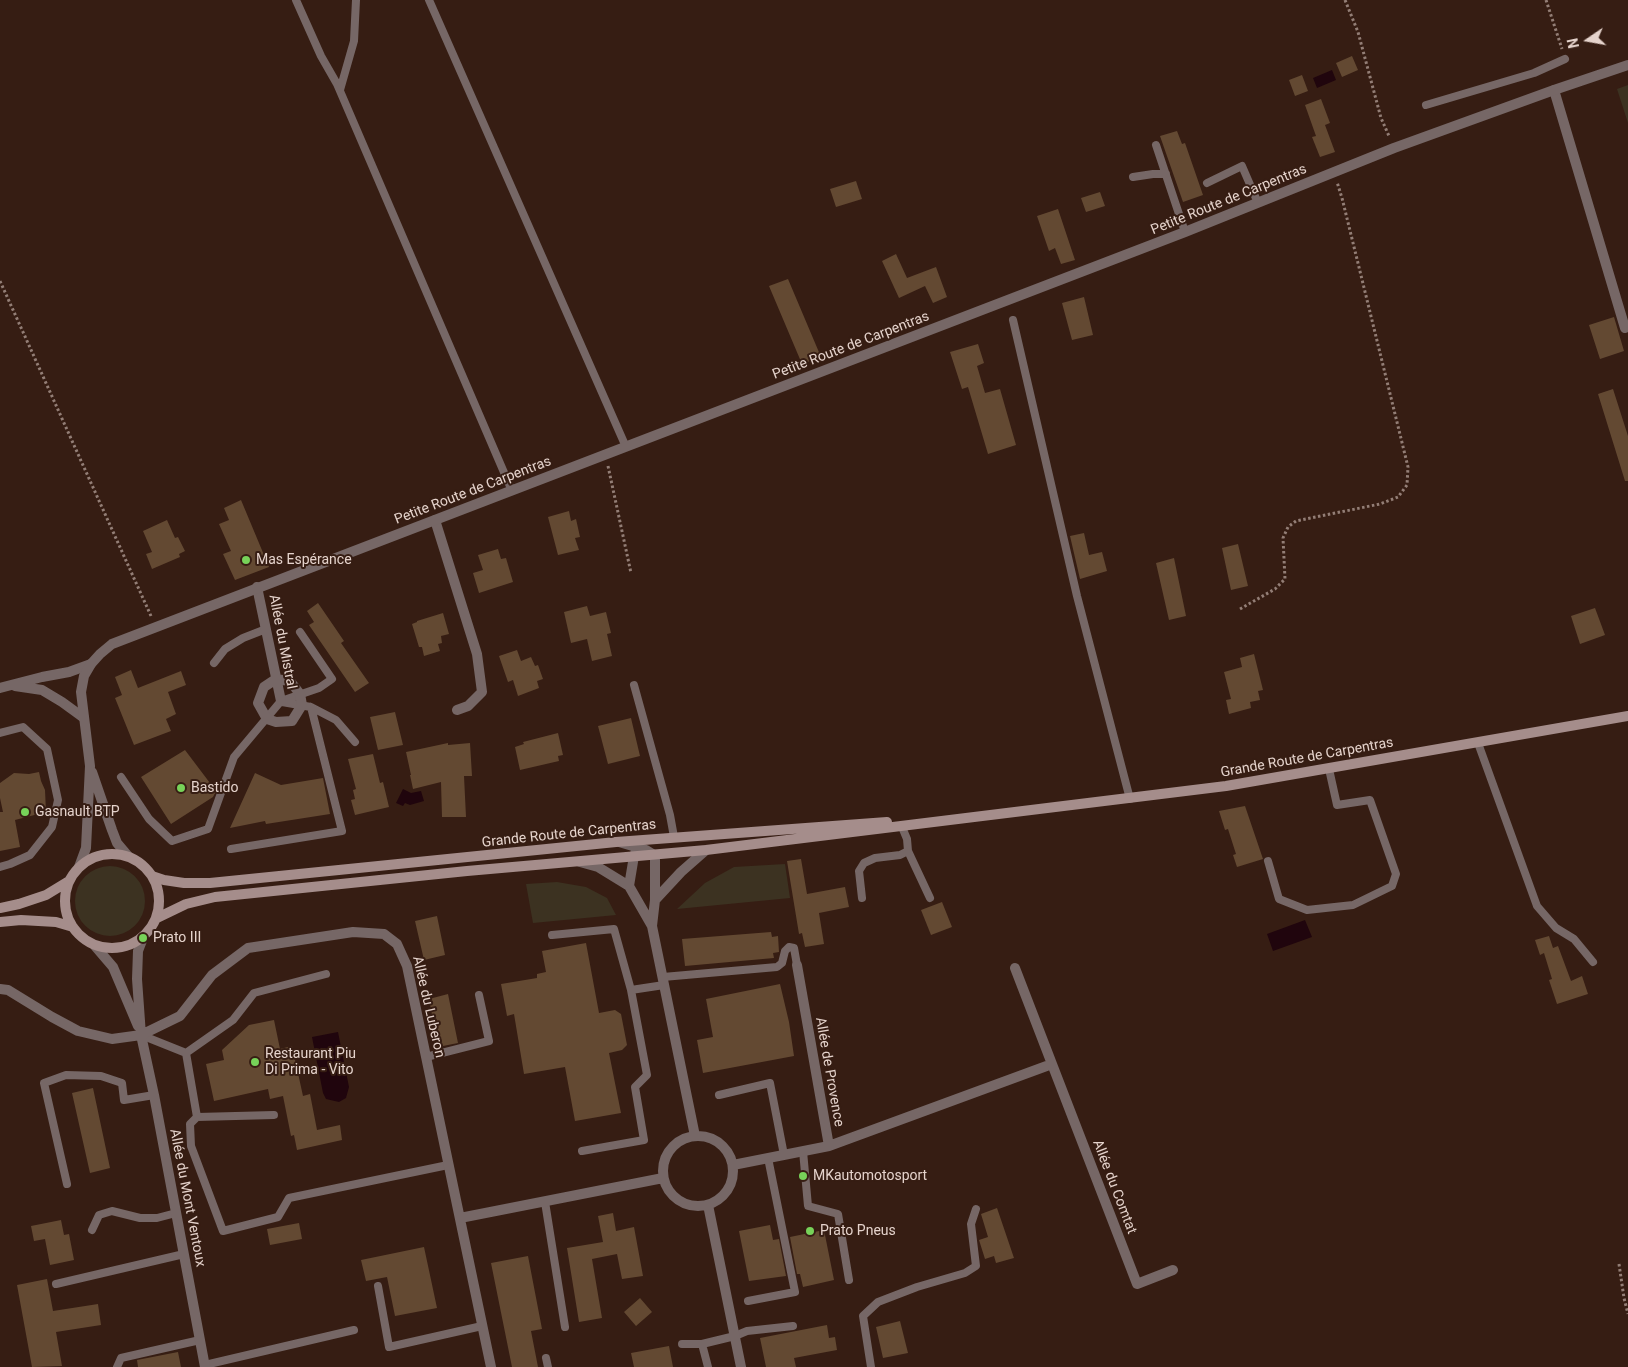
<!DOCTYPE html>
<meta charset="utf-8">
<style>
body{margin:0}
#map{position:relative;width:1628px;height:1367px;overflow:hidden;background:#361d13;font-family:Roboto,sans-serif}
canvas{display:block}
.north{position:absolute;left:1563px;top:15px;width:50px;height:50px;-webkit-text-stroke:4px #361d13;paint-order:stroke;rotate:258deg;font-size:14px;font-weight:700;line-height:20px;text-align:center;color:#e5d3cc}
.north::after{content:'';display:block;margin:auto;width:18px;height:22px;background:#e5d3cc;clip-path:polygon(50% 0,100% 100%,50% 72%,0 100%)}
</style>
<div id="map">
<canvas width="1628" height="1367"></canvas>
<div class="north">N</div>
</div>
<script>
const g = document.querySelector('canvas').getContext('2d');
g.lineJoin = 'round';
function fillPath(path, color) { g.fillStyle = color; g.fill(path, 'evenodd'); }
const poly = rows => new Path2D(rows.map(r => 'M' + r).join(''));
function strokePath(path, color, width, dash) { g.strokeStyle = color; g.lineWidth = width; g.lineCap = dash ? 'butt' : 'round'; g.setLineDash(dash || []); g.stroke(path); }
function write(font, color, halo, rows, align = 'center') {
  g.font = font + ' Roboto,sans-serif'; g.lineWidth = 4; g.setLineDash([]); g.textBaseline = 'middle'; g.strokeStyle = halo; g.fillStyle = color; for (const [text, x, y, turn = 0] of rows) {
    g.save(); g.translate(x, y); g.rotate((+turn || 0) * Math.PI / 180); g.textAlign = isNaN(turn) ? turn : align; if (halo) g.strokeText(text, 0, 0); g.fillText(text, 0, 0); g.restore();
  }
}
const green = poly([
 [1628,85,1628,123,1617,89],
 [785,864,790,898,677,909,705,883,734,867],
 '75 901a35 35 0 1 1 70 0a35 35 0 1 1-70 0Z',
 [557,882,586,887,607,898,616,915,533,923,526,884]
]);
const water = poly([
 [1332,70,1336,80,1317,88,1313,78],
 [403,789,411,793,421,791,424,801,410,805,405,803,403,806,396,803],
 [1305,920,1312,937,1273,951,1267,934],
 [338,1032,349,1087,346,1098,339,1102,326,1099,323,1093,312,1037]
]);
const building = poly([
 [1352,56,1358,70,1342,77,1336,63],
 [1302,75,1308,91,1295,96,1289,80],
 [1321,99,1330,123,1325,125,1335,152,1320,157,1312,137,1316,136,1305,105],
 [1177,131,1182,144,1185,143,1203,195,1183,202,1160,136],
 [856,181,862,199,836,207,830,189],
 [1100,192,1105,206,1086,212,1081,198],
 [1058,209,1075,260,1061,264,1055,248,1049,251,1037,216],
 [896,254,907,278,936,267,947,297,933,303,925,286,899,298,882,261],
 [788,279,821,357,802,364,769,286],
 [1084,297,1093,335,1072,340,1062,303],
 [1614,317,1624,351,1600,359,1589,325],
 [978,344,984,363,977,366,985,393,1000,389,1016,445,988,454,968,387,962,389,950,352],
 [1613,389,1628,436,1628,481,1625,481,1598,394],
 [241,500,269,567,235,580,223,554,231,551,219,524,229,520,224,508],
 [569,511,571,521,576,519,580,537,575,538,579,550,558,555,548,517],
 [167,520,175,538,178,537,185,551,179,554,180,557,152,569,146,554,152,552,143,531],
 [1084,533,1089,555,1102,552,1107,571,1080,579,1070,536],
 [1238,544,1248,586,1231,590,1222,548],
 [498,549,501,559,506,558,513,582,479,593,473,573,483,570,478,555],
 [1174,558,1186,616,1169,620,1156,563],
 [318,603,344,641,341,643,369,683,355,692,309,625,314,622,307,611],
 [587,606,590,616,606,612,611,633,607,634,612,656,592,661,587,639,571,643,564,612],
 [1595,608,1605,635,1580,644,1571,616],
 [443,613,449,634,441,636,442,643,438,644,440,651,424,656,422,647,419,647,412,624,417,622,417,621],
 [517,650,521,661,531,657,535,666,538,665,543,679,537,681,539,688,518,696,513,680,508,682,499,656],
 [1254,654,1263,690,1258,691,1260,700,1250,702,1251,708,1229,714,1226,700,1231,699,1224,672,1242,667,1240,658],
 [131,670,138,688,181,671,186,685,168,692,176,714,166,719,171,731,134,745,115,698,122,695,115,677],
 [395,712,403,745,378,750,370,717],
 [631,718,640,756,608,764,598,726],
 [558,733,563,755,558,756,559,761,520,770,515,747,524,744,523,742],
 [448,743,448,745,470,743,472,776,464,776,466,817,442,817,441,782,413,789,410,775,411,775,406,752],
 [185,750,216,791,213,797,171,824,141,777],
 [373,754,380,783,383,782,389,807,355,815,351,800,355,799,353,790,356,789,348,759],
 [39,772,41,781,45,790,46,812,15,820,20,847,0,851,0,812,3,812,0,798,0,783,14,773,29,774],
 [255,773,281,785,323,778,330,814,266,824,265,821,230,828],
 [1245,806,1263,859,1237,867,1233,855,1236,854,1228,829,1225,830,1219,811],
 [801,859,807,894,845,887,849,907,819,913,824,944,805,947,802,933,799,934,787,861],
 [942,902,952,927,931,935,921,910],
 [437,916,445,955,424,960,415,921],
 [771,932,772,937,778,936,779,952,773,953,774,958,685,966,682,939],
 [1549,936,1553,948,1558,946,1571,981,1582,976,1588,994,1557,1004,1549,980,1552,979,1544,953,1540,955,1535,940],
 [586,943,599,1013,615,1010,621,1014,627,1045,622,1050,609,1053,621,1113,575,1121,565,1067,524,1074,514,1014,507,1016,501,984,537,978,537,974,546,972,542,951],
 [780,984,789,1022,794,1056,703,1073,697,1040,713,1037,706,999],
 [448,994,458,1043,438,1047,429,999],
 [274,1020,280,1049,292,1046,303,1096,310,1094,317,1130,340,1125,342,1140,297,1150,294,1135,291,1136,283,1096,270,1099,268,1089,214,1101,206,1064,224,1060,222,1050,249,1025],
 [93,1088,110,1168,90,1173,72,1093],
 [997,1208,1014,1258,996,1263,994,1256,985,1259,979,1240,988,1237,981,1214],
 [613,1213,616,1231,634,1227,643,1276,622,1279,617,1254,592,1259,602,1318,579,1322,567,1248,603,1242,598,1216],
 [61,1220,64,1235,69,1234,74,1260,50,1265,45,1239,34,1241,31,1226],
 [299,1223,302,1239,270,1245,267,1229],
 [770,1225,773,1240,779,1239,786,1276,749,1281,739,1231],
 [824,1230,834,1280,803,1287,800,1274,797,1274,790,1237],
 [424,1247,437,1308,395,1316,387,1277,366,1281,361,1260],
 [528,1256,542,1329,531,1331,538,1367,512,1367,491,1263],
 [47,1279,53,1311,98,1304,101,1325,56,1332,62,1366,32,1367,17,1285],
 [640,1298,652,1312,636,1326,624,1312],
 [900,1321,908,1353,883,1358,876,1327],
 [827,1325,829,1338,835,1337,837,1350,794,1358,796,1367,766,1367,760,1338],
 [669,1346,673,1367,634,1367,631,1353],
 [178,1352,181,1367,138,1367,137,1360]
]);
const path = poly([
 [1345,0,1358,32,1381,118,1389,136],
 [1546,0,1562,49],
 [0,281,151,616],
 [608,466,631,573],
 [1240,609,1275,589,1285,579,1283,538,1288,527,1296,521,1380,504,1398,497,1407,485,1408,467,1342,198,1337,182],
 [1619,1264,1624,1298,1628,1314]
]);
const service = poly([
 [296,0,321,56,337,84,512,491],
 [429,0,626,447],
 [340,90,354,41,356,0],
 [1426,105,1534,73,1565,59],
 [1156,145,1185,232],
 [1133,177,1153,174,1166,174],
 [1207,183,1242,166,1258,203],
 [1013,320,1077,596,1130,799],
 [214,663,225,649,243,638,266,629],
 [634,685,670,815,674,837],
 [311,707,336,720,355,742],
 [0,733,23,727,47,749,58,800,52,827,30,855,10,864,0,867],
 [1478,743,1537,906,1556,928,1574,939,1593,962],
 [121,777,149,819,172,841,208,829,234,757,281,701,319,688,332,679,300,632],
 [231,849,342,831,311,707,282,702],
 [908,851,930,898],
 [1268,861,1279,899,1307,910,1353,905,1392,886,1396,874,1370,800,1337,805,1329,769],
 [862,898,859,871,864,863,875,858,900,855,908,851,907,839,902,827],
 [552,935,614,929,631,990],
 [663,977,777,967,782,963,785,951,789,947,794,948,797,965],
 [141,1035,186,1053,233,1020,254,993,326,974],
 [186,1053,197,1117,274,1115],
 [426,1057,489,1041,479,995],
 [719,1095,770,1083,784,1155],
 [197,1117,190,1124,191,1146,223,1231,278,1217,289,1198,448,1165],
 [582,1151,644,1140,635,1087,647,1075,631,990,664,985],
 [803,1151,808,1206,838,1214,849,1280],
 [67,1184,44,1083,66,1075,101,1076,122,1083,124,1100,154,1095],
 [545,1202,565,1327],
 [92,1230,99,1215,112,1211,140,1218,157,1218,176,1213],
 [56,1284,184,1254],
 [378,1286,389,1347,482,1326],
 [748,1301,795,1292,768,1158],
 [682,1344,702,1344,735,1336,747,1331,793,1326],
 [702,1344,708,1367],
 [546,1358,548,1367],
 [205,1365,354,1330],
 [117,1367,121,1358,200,1340],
 [871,1367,863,1316,878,1302,917,1287,965,1273,976,1266,971,1224,976,1209]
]);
const minor = poly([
 [1554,90,1625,328],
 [435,520,477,654,482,692,468,706,457,710],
 [257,587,281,701],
 [276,679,290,681,300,694,302,705,292,721,276,722,267,719,258,703,264,687,276,679],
 [15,686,42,690,62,702,84,718],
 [0,688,42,677,69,672,91,664],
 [619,842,646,850,654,855,655,860,655,900,652,926,695,1136],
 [637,849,634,856,629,886,652,926],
 [580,862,598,867,629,886],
 [655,900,681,872,706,850],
 [143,938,138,951,137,979,141,1035,154,1095,205,1367],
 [95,946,113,967,138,1026],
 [1015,968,1052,1064],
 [0,989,8,990,52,1017,78,1031,112,1039,141,1035,180,1016,212,975,248,948,353,932,384,934,397,944,407,966,491,1367],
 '663 1171a35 35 0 1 1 70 0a35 35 0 1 1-70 0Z',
 [829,1146,1052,1064,1137,1284,1173,1270],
 [733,1165,829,1146,797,965],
 [708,1205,741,1367],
 [460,1218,663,1178]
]);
const tertiary = poly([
 [92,772,112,830,117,843,128,856],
 [79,867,86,848,90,766,81,692,84,676,91,664,100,654,112,644,1185,232,1394,148,1554,90,1628,65]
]);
const secondary = poly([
 '65 901a47 47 0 1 1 94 0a47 47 0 1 1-94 0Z',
 [152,876,164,880,184,883,210,883,616,842,887,822],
 [0,908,19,904,46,895,69,881],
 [157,918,186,904,215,897,467,871,706,850,1226,786,1628,716],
 [0,922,21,920,56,922,73,927]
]);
const markers = [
 [246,560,5,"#77d259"],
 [181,788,5,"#77d259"],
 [25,812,5,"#77d259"],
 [143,938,5,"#77d259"],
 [255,1062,5,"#77d259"],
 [803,1176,5,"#77d259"],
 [810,1231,5,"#77d259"]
];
const streetNames = [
 ["Petite Route de Carpentras",1229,200,-22],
 ["Petite Route de Carpentras",851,346,-21],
 ["Petite Route de Carpentras",473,491,-21],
 ["Allée du Mistral",282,642,79],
 ["Grande Route de Carpentras",1307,758,-10],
 ["Grande Route de Carpentras",569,834,-6],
 ["Allée du Luberon",428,1007,77],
 ["Allée de Provence",829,1072,80],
 ["Allée du Comtat",1114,1187,69],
 ["Allée du Mont Ventoux",187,1198,79]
];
const poiNames = [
 ["Mas Espérance",256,560],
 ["Bastido",191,788],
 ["Gasnault BTP",35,812],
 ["Prato III",153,938],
 ["Restaurant Piu",265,1054],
 ["Di Prima - Vito",265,1070],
 ["MKautomotosport",813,1176],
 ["Prato Pneus",820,1231]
];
fillPath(green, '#3c3221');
fillPath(water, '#20050d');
fillPath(building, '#634932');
strokePath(path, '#937e76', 3, [2.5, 2.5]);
strokePath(service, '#766766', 8);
strokePath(minor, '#766766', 10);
strokePath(tertiary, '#766766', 10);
strokePath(secondary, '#a58d8b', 10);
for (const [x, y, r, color] of markers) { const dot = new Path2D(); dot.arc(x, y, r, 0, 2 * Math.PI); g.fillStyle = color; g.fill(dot); strokePath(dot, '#361d13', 2); }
write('14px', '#e5d3cc', '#361d13', streetNames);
write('14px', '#e5d3cc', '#361d13', poiNames, 'left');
</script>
